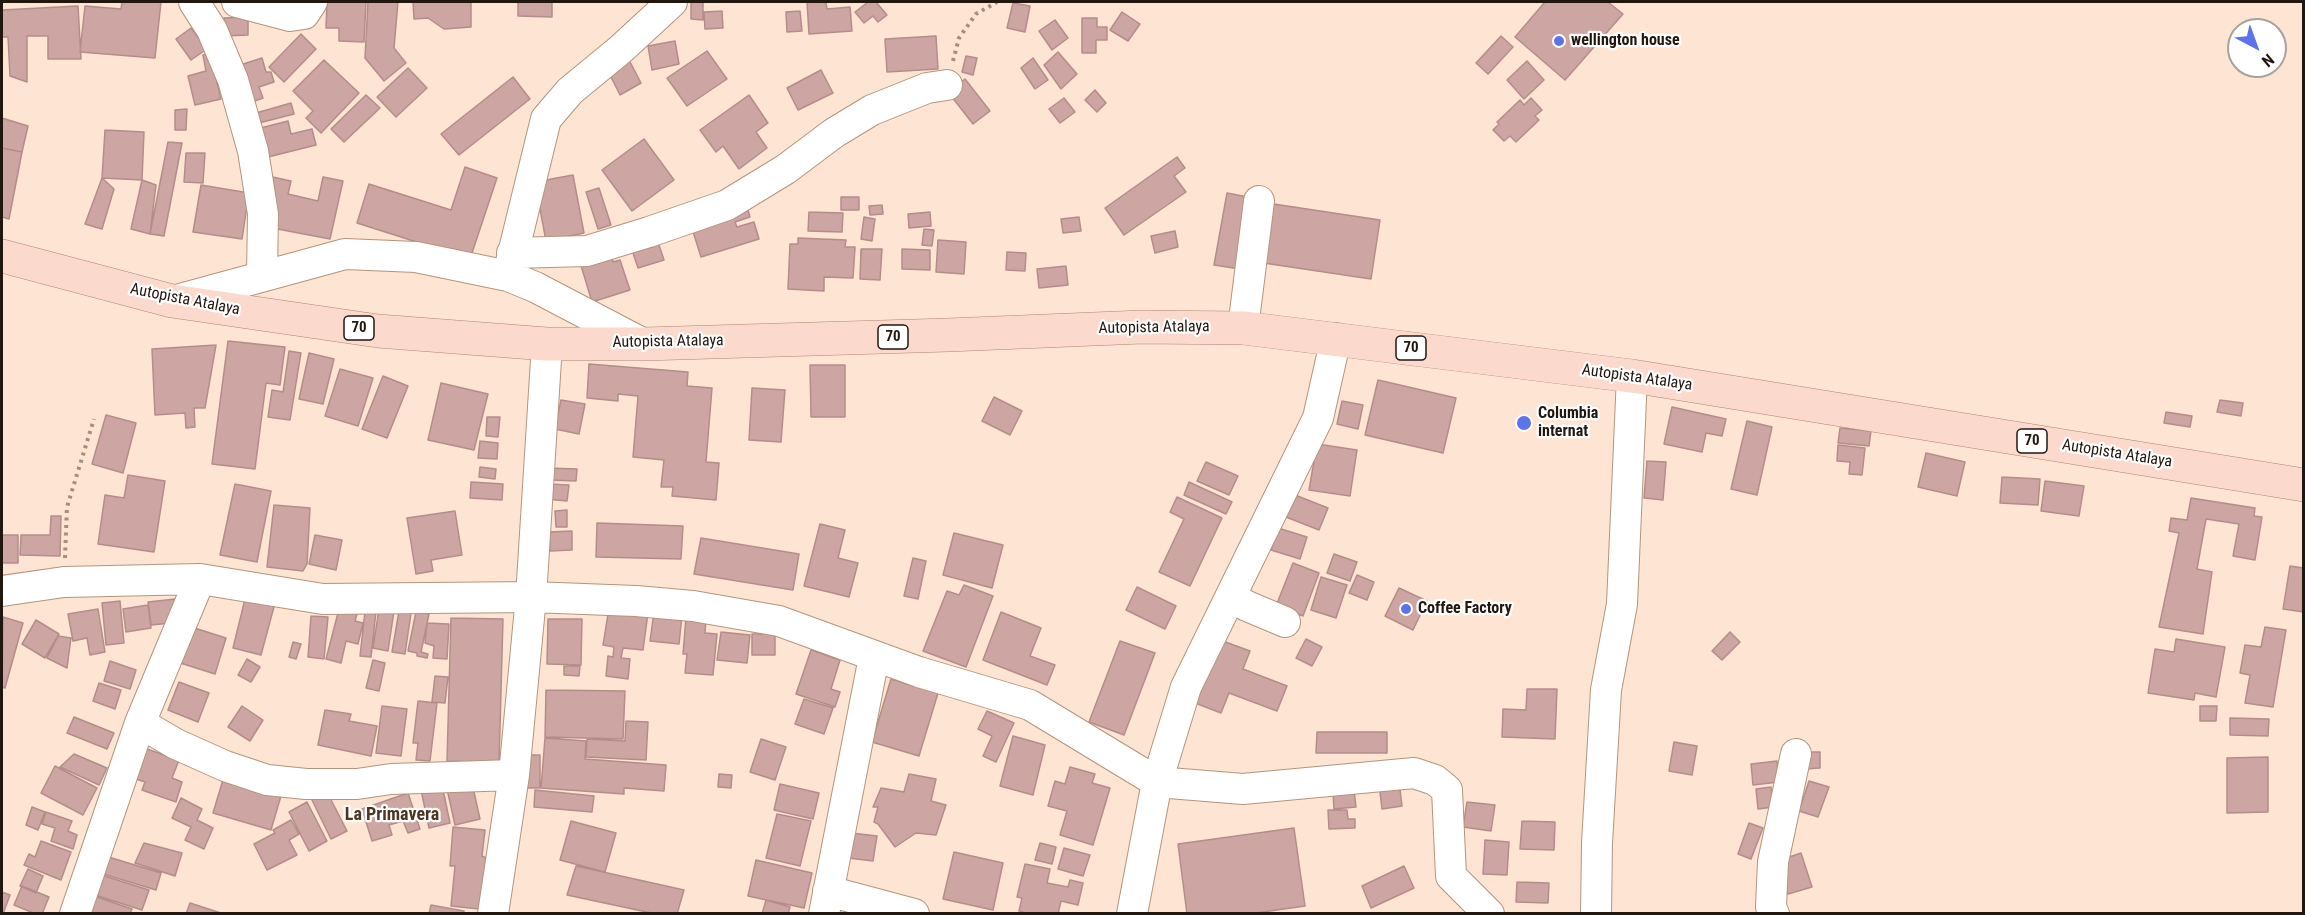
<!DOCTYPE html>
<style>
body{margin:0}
#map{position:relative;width:2305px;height:915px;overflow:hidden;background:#fee4d2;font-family:"Roboto Condensed",sans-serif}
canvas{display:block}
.frame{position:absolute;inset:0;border:3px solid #22170f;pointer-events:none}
.north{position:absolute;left:2227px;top:18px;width:60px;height:60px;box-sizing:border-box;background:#fff;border:2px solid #a7a29f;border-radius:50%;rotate:139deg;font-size:16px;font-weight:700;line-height:24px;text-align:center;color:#22170f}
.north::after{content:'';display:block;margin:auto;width:21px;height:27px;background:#5c73ea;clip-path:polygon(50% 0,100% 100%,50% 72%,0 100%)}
</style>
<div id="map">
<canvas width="2305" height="915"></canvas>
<div class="frame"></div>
<div class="north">N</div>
</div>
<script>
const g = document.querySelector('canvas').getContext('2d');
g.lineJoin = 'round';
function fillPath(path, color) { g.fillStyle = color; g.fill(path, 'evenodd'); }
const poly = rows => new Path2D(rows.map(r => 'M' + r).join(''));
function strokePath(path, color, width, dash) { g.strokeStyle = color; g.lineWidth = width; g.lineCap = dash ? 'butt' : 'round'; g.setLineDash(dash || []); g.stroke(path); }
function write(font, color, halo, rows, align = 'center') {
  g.font = font + ' "Roboto Condensed",sans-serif'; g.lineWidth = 4.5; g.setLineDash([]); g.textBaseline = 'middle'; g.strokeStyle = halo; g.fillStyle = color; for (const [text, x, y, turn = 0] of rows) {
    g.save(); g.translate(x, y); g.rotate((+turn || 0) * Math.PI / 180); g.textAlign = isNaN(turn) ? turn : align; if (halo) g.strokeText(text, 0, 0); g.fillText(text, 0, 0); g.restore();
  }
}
const building = poly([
 [122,2,161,2,155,58,80,52,85,6,121,9,122,2],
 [327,2,366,2,364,42,339,41,339,28,326,28,327,2],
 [368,2,398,2,394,48,406,63,384,81,365,58,368,2],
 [413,2,471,2,471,27,444,29,428,18,414,19,413,2],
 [518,2,552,2,552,17,518,16,518,2],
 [691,2,703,2,703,20,691,19,691,2],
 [807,2,826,2,827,9,850,7,852,31,809,34,807,2],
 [868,2,876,2,887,15,878,22,873,16,864,23,855,12,868,2],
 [1545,2,1608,2,1623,14,1565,80,1515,37,1545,2],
 [1013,3,1030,6,1025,32,1007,28,1013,3],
 [78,6,81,59,48,59,48,36,27,36,27,82,10,76,8,37,2,37,2,10,78,6],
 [722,11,723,28,705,29,704,12,722,11],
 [800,11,802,31,787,32,786,12,800,11],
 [1122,12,1140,24,1128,41,1110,30,1122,12],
 [248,17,248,35,224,36,224,18,248,17],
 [1082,18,1097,18,1097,27,1107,27,1107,40,1096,40,1096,53,1082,53,1082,18],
 [1055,20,1068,38,1052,50,1039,31,1055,20],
 [191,28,207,49,191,60,176,39,191,28],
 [301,34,316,49,284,82,269,67,301,34],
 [936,36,938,69,887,72,885,39,936,36],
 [1501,36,1513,47,1488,74,1476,63,1501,36],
 [675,41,679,64,652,70,648,46,675,41],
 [707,51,727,79,687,106,667,78,707,51],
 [1058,52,1077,74,1061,89,1044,65,1058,52],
 [210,53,221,99,195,105,188,76,206,71,203,55,210,53],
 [966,56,977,58,973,75,962,72,966,56],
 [262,58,266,72,271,72,274,82,259,87,263,98,249,103,237,66,262,58],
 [628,58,641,83,620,95,607,69,628,58],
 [1033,58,1048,80,1035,89,1021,68,1033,58],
 [324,60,359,93,321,133,306,118,313,111,293,91,324,60],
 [1527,61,1544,80,1524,99,1507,80,1527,61],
 [408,68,427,88,396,117,377,97,408,68],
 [821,70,833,93,798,110,787,88,821,70],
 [513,77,530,99,459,155,441,134,513,77],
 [965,79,990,111,973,124,948,92,965,79],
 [1095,90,1106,103,1097,112,1085,100,1095,90],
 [366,95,380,108,344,142,331,129,366,95],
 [749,95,768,123,756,132,767,148,739,169,723,146,716,152,700,130,749,95],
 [1064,98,1075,112,1060,123,1049,109,1064,98],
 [1531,98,1542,110,1535,116,1539,120,1516,142,1510,136,1504,141,1493,130,1499,124,1497,122,1520,100,1524,105,1531,98],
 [291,103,294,114,259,123,256,113,291,103],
 [187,109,186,130,175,130,175,110,187,109],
 [2,118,28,126,22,152,2,148,2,118],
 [288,121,291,134,312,129,316,145,260,159,253,130,288,121],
 [105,130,144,132,142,180,102,178,105,130],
 [644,139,674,180,632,211,602,170,644,139],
 [168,142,182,143,164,236,150,234,168,142],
 [2,148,22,152,9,219,2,217,2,148],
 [186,153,205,153,203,183,184,182,186,153],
 [1177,157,1185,168,1174,176,1186,192,1124,235,1105,208,1177,157],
 [465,167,497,178,470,259,357,223,369,184,451,210,465,167],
 [573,175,584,233,546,241,535,182,573,175],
 [268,176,291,181,288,194,318,201,323,177,343,181,330,239,267,227,268,176],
 [102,178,114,189,102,229,85,224,102,178],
 [142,180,156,185,150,234,131,229,142,180],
 [201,185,249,193,242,239,193,232,201,185],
 [599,188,611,225,598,229,586,192,599,188],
 [1227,193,1253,198,1240,269,1214,265,1227,193],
 [841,197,859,197,859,210,841,210,841,197],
 [1267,203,1380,220,1371,279,1257,262,1267,203],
 [882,205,883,214,870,215,869,206,882,205],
 [747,207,750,217,735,222,737,227,754,222,759,239,701,257,691,225,747,207],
 [809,212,843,213,842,232,808,231,809,212],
 [930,212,931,226,909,228,908,214,930,212],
 [864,217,875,219,872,241,861,239,864,217],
 [1079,217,1081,231,1063,233,1061,219,1079,217],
 [924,229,934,230,932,246,922,245,924,229],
 [1175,231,1178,247,1155,253,1151,236,1175,231],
 [656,236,664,260,638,268,630,244,656,236],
 [798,238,846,240,845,247,855,247,853,278,824,277,824,291,788,289,790,244,798,244,798,238],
 [938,240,966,242,964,274,936,272,938,240],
 [610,249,613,262,620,260,630,290,592,302,579,259,610,249],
 [861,249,882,249,880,280,860,279,861,249],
 [902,249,930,250,930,270,902,269,902,249],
 [1007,252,1026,253,1025,271,1006,270,1007,252],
 [1066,266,1068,285,1039,288,1037,269,1066,266],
 [228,341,285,347,280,385,266,383,255,469,212,464,228,341],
 [216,345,205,408,194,408,195,427,186,428,185,413,155,415,152,349,216,345],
 [289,351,301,353,290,420,268,417,272,390,283,392,289,351],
 [309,353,334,359,323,404,299,399,309,353],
 [589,364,688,372,687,386,712,388,706,462,719,463,716,500,672,496,673,487,661,487,664,460,633,457,638,396,618,394,618,401,587,398,589,364],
 [810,365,845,365,845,417,811,417,810,365],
 [340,369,373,378,358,426,325,416,340,369],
 [383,376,408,386,387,438,362,429,383,376],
 [1378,380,1456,398,1443,453,1365,435,1378,380],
 [441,383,488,394,474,450,428,440,441,383],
 [752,388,785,390,781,442,749,440,752,388],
 [994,397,1022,411,1010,435,982,421,994,397],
 [561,400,585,404,579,434,555,429,561,400],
 [2220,400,2243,403,2241,416,2217,412,2220,400],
 [1342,401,1363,405,1358,429,1337,424,1342,401],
 [1672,407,1726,419,1722,436,1706,433,1702,452,1664,444,1672,407],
 [2166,412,2192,416,2190,427,2164,423,2166,412],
 [106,415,136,423,123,473,92,464,106,415],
 [487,417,500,417,498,437,486,436,487,417],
 [1747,421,1772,427,1757,495,1731,489,1747,421],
 [1840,428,1871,431,1869,446,1838,443,1840,428],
 [480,441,498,443,497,459,478,458,480,441],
 [1317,444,1357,450,1350,496,1309,490,1317,444],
 [1838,445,1865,448,1862,475,1849,474,1850,462,1837,461,1838,445],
 [1926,453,1965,462,1957,496,1918,487,1926,453],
 [1647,461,1666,462,1663,500,1644,498,1647,461],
 [1206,462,1238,476,1229,495,1197,481,1206,462],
 [480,467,496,469,495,479,479,477,480,467],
 [547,468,577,469,576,481,547,480,547,468],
 [128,475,165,481,154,552,98,544,105,495,124,498,128,475],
 [2002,477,2040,479,2038,505,2000,503,2002,477],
 [2045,481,2084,486,2079,516,2041,511,2045,481],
 [471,482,503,484,502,500,470,498,471,482],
 [1189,482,1232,502,1226,514,1184,495,1189,482],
 [235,484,271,491,257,562,220,555,235,484],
 [548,484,569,485,567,501,546,499,548,484],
 [1295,495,1328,508,1319,530,1286,517,1295,495],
 [1177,497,1222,518,1190,586,1159,572,1184,519,1170,512,1177,497],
 [2191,498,2255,508,2254,516,2262,517,2255,560,2233,556,2239,524,2206,519,2197,569,2212,572,2203,634,2159,627,2179,533,2169,531,2171,518,2187,520,2191,498],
 [274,505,310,508,307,564,303,571,267,567,274,505],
 [567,510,567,527,556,527,555,511,567,510],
 [455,511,462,555,431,560,433,571,416,574,407,518,455,511],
 [51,516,61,516,60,556,20,555,21,535,50,535,51,516],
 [597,523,683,526,681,559,596,557,597,523],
 [820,524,845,530,838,558,858,563,849,597,804,586,820,524],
 [1278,528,1307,537,1300,559,1271,550,1278,528],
 [572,531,572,550,550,551,549,532,572,531],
 [954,533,1003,545,992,588,943,575,954,533],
 [2,535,18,535,18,563,2,563,2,535],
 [315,535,342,540,336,570,309,564,315,535],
 [701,538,799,554,793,590,694,574,701,538],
 [1334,554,1357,562,1350,581,1327,573,1334,554],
 [913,558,926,561,918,599,904,596,913,558],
 [1293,563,1319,573,1303,616,1276,606,1293,563],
 [2290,566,2304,568,2304,612,2283,609,2290,566],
 [1357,575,1374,582,1367,600,1349,593,1357,575],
 [1321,577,1347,585,1336,618,1311,610,1321,577],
 [964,585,993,596,966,667,923,651,947,591,959,595,964,585],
 [1137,587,1176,606,1165,629,1126,610,1137,587],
 [1399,588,1427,601,1413,630,1385,616,1399,588],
 [246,595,275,603,261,655,233,648,246,595],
 [175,599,171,623,151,625,148,602,175,599],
 [120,601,124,643,106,645,102,603,120,601],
 [148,605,151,628,126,632,123,609,148,605],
 [609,608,648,613,643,650,623,648,621,658,630,659,628,679,606,676,608,656,613,657,614,647,603,645,609,608],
 [98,609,105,652,90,655,87,638,73,641,68,614,98,609],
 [339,609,357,614,355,621,363,623,358,644,346,641,341,663,326,659,339,609],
 [379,609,394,611,388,651,373,648,379,609],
 [365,611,376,612,371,657,360,656,365,611],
 [399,611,411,613,405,654,392,652,399,611],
 [416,612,429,614,421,652,428,654,427,658,417,656,417,653,408,651,416,612],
 [654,612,682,616,679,644,650,641,654,612],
 [1001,612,1041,628,1030,656,1055,665,1047,685,983,660,1001,612],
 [311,616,328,617,324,659,308,657,311,616],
 [3,617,23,623,5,688,2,687,3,617],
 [686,617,706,618,705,633,717,634,713,675,685,673,687,654,683,654,686,617],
 [451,618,503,619,499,763,447,761,451,618],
 [548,619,582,619,581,665,547,664,548,619],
 [36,620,59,634,45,658,22,644,36,620],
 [427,623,449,624,447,659,433,658,434,646,425,643,427,623],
 [185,625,226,638,215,674,174,661,185,625],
 [2265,627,2286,630,2273,707,2245,703,2250,675,2240,673,2245,645,2261,647,2265,627],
 [721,632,750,635,747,663,717,660,721,632],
 [1730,632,1740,642,1722,660,1712,651,1730,632],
 [752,634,775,634,775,655,752,655,752,634],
 [58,636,71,638,67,668,47,658,58,636],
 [1306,639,1322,647,1312,666,1296,658,1306,639],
 [2176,639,2225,647,2216,697,2195,693,2194,700,2148,693,2155,649,2174,652,2176,639],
 [1220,640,1250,651,1243,669,1287,686,1277,711,1229,693,1221,713,1195,703,1220,640],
 [1120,641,1155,653,1124,735,1089,722,1120,641],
 [293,642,301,644,296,659,289,657,293,642],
 [811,650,840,660,831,689,840,692,835,707,796,694,811,650],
 [247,659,260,667,251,682,238,675,247,659],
 [373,660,385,663,379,691,366,688,373,660],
 [110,661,136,670,130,689,104,681,110,661],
 [564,666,580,666,579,676,564,675,564,666],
 [435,676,448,677,445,703,432,702,435,676],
 [891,679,938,693,919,756,872,742,891,679],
 [179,682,209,693,198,722,168,710,179,682],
 [99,683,121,690,115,709,93,701,99,683],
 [1527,689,1557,689,1555,739,1502,737,1503,709,1526,710,1527,689],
 [546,690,625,691,623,739,545,737,546,690],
 [804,699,833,708,824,734,795,724,804,699],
 [418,701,437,703,430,761,416,760,418,743,413,743,418,701],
 [242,706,263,720,250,741,228,727,242,706],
 [382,706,407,709,401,756,376,753,382,706],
 [2200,706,2217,706,2216,721,2200,721,2200,706],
 [325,710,351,714,349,721,377,726,371,756,318,745,325,710],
 [987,711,1014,723,996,762,983,756,992,736,978,729,987,711],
 [74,717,114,733,107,749,67,733,74,717],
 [2230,718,2269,719,2268,736,2230,735,2230,718],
 [626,721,648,722,646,760,586,757,587,739,625,741,626,721],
 [1317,732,1387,732,1387,753,1316,753,1317,732],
 [1013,736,1045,745,1033,795,1000,786,1013,736],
 [545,738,586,741,585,759,666,765,664,791,624,788,624,794,541,788,545,738],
 [761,739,786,747,775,780,750,772,761,739],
 [1674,742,1697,746,1692,775,1669,771,1674,742],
 [144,748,179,760,172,778,182,782,176,802,142,790,145,782,133,778,144,748],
 [1805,752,1820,752,1820,768,1805,769,1805,752],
 [74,754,107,768,99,785,60,767,74,754],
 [527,755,540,755,540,788,527,788,527,755],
 [2268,757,2268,812,2227,813,2227,758,2268,757],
 [1777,761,1779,782,1753,785,1751,764,1777,761],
 [55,766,97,788,83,815,41,793,55,766],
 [1070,767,1095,774,1092,783,1110,788,1093,845,1060,835,1067,811,1048,806,1055,781,1065,784,1070,767],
 [225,773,283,789,271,830,213,813,225,773],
 [719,774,732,775,731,788,718,787,719,774],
 [909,774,936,779,931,801,946,805,936,835,916,833,895,847,878,824,874,822,878,807,873,807,881,788,904,792,909,774],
 [1399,781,1402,806,1382,809,1379,784,1399,781],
 [1809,781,1829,787,1818,817,1799,811,1809,781],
 [472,783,480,819,455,825,447,789,472,783],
 [780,784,819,793,813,819,774,810,780,784],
 [442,785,450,823,429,828,421,790,442,785],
 [1771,787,1774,807,1758,809,1756,789,1771,787],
 [326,790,347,831,331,839,311,798,326,790],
 [535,790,594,796,592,812,534,807,535,790],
 [1354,790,1356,807,1334,809,1333,792,1354,790],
 [408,793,420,829,408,833,403,821,389,825,392,835,372,841,362,809,408,793],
 [181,798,202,809,197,820,213,828,204,849,185,840,191,827,172,818,181,798],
 [307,802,327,841,309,851,289,812,307,802],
 [1467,802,1495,805,1491,831,1463,827,1467,802],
 [32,807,45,812,38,830,26,825,32,807],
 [1328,810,1347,810,1348,819,1355,819,1355,828,1329,829,1328,810],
 [46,812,72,821,68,831,77,835,73,849,51,841,55,828,42,824,46,812],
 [777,814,811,821,800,866,766,858,777,814],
 [291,820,299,834,289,840,297,855,267,870,254,844,275,833,273,830,291,820],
 [571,821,616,833,605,872,560,860,571,821],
 [1522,821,1555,822,1554,850,1520,849,1522,821],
 [1749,823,1763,828,1751,859,1738,854,1749,823],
 [453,827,485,830,482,856,486,858,489,910,451,906,455,866,450,866,453,827],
 [1294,828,1305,906,1249,914,1187,914,1178,844,1294,828],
 [843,832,877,836,873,861,840,857,843,832],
 [1485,840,1509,842,1507,875,1483,874,1485,840],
 [41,841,71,852,61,880,24,865,29,854,35,857,41,841],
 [144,843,182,853,175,876,135,863,144,843],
 [1040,843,1056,847,1052,864,1035,860,1040,843],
 [1064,848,1090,855,1083,876,1058,869,1064,848],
 [954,852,1003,863,993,910,943,899,954,852],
 [1801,853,1812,887,1788,894,1778,861,1801,853],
 [102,855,161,873,156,890,97,872,102,855],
 [756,860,812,873,804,908,748,896,756,860],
 [1025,864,1050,869,1047,883,1068,887,1070,880,1083,883,1078,905,1061,901,1058,914,1030,914,1019,911,1022,898,1017,897,1025,864],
 [576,866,684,890,677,914,656,914,567,895,576,866],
 [1404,866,1414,888,1371,908,1362,886,1404,866],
 [28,869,43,876,36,893,20,886,28,869],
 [101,875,149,890,142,910,95,895,101,875],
 [1517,882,1549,883,1548,903,1516,902,1517,882],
 [22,886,49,897,42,914,36,914,14,905,22,886],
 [2,892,10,895,3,914,2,914,2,892],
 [88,894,132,909,130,914,82,914,88,894],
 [766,900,790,907,788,914,762,914,766,900],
 [190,903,224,914,186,914,190,903],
 [431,905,464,911,464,914,429,914,431,905]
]);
const path = poly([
 [953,61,959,38,976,14,997,2],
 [65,558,67,507,94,419]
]);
const minor = poly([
 [194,2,212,30,233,80,253,151,263,214,262,276],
 [237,2,290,16,304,14,312,2],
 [512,253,587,251,649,232,727,205,786,169,834,133,872,110,927,88,947,85],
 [509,270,546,119,570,91,621,49,672,2],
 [173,301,345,254,416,257,508,276,535,287,644,344],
 [1243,328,1259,201],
 [2,591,64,582,200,579,323,599,531,597,636,601,693,606,779,621,919,672,1030,705,1157,782,1243,789,1414,773,1435,780,1447,790,1451,876,1489,914],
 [1231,597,1247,606,1285,622],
 [140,723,176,744,225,766,267,780,306,784,357,784,391,779,514,775],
 [828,891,914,914],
 [75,914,140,723,200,579],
 [493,914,514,775,531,597,547,344],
 [824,914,874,657],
 [1132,914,1157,782,1186,687,1318,418,1336,338],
 [1596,914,1597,843,1606,690,1622,604,1632,376],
 [1774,914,1771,907,1773,862,1796,754]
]);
const major = poly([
 [2,256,172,301,378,331,547,344,644,344,948,335,1142,327,1243,328,1632,376,2304,485]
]);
const markers = [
 [1559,41,6,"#5c73ea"],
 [1524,423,8,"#5c73ea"],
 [1406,609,6,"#5c73ea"]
];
const shields = [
 [359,328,30],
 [893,337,30],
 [1411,348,30],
 [2032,441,30]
];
const shieldNames = [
 ["70",359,328],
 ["70",893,337],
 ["70",1411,348],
 ["70",2032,441]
];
const poiNames = [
 ["wellington house",1571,41],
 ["Columbia",1538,414],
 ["internat",1538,432],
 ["Coffee Factory",1418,609]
];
const streetNames = [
 ["Autopista Atalaya",185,300,11],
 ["Autopista Atalaya",1154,328,-1],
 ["Autopista Atalaya",668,342,-1],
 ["Autopista Atalaya",1637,378,8],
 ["Autopista Atalaya",2117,454,9]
];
const neighbourhoodNames = [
 ["La Primavera",392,815]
];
fillPath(building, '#cda5a3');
strokePath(building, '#b48d8b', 1.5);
strokePath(minor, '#b3957f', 32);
strokePath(major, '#ae8474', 34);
strokePath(path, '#a38f81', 4, [3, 4.5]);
strokePath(minor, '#fff', 30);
strokePath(major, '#fbd9cc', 33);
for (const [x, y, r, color] of markers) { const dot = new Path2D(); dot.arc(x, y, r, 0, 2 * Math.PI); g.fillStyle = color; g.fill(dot); strokePath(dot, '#fff', 2); }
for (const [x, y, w] of shields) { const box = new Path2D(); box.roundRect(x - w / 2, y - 12, w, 24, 4.5); g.fillStyle = '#fff'; g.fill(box); strokePath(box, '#22170f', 1.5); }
write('bold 15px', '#22170f', null, shieldNames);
write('bold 16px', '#22170f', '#fff', poiNames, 'left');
write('16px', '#22170f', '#fff', streetNames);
write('bold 18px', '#4e3522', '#fff', neighbourhoodNames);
</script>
